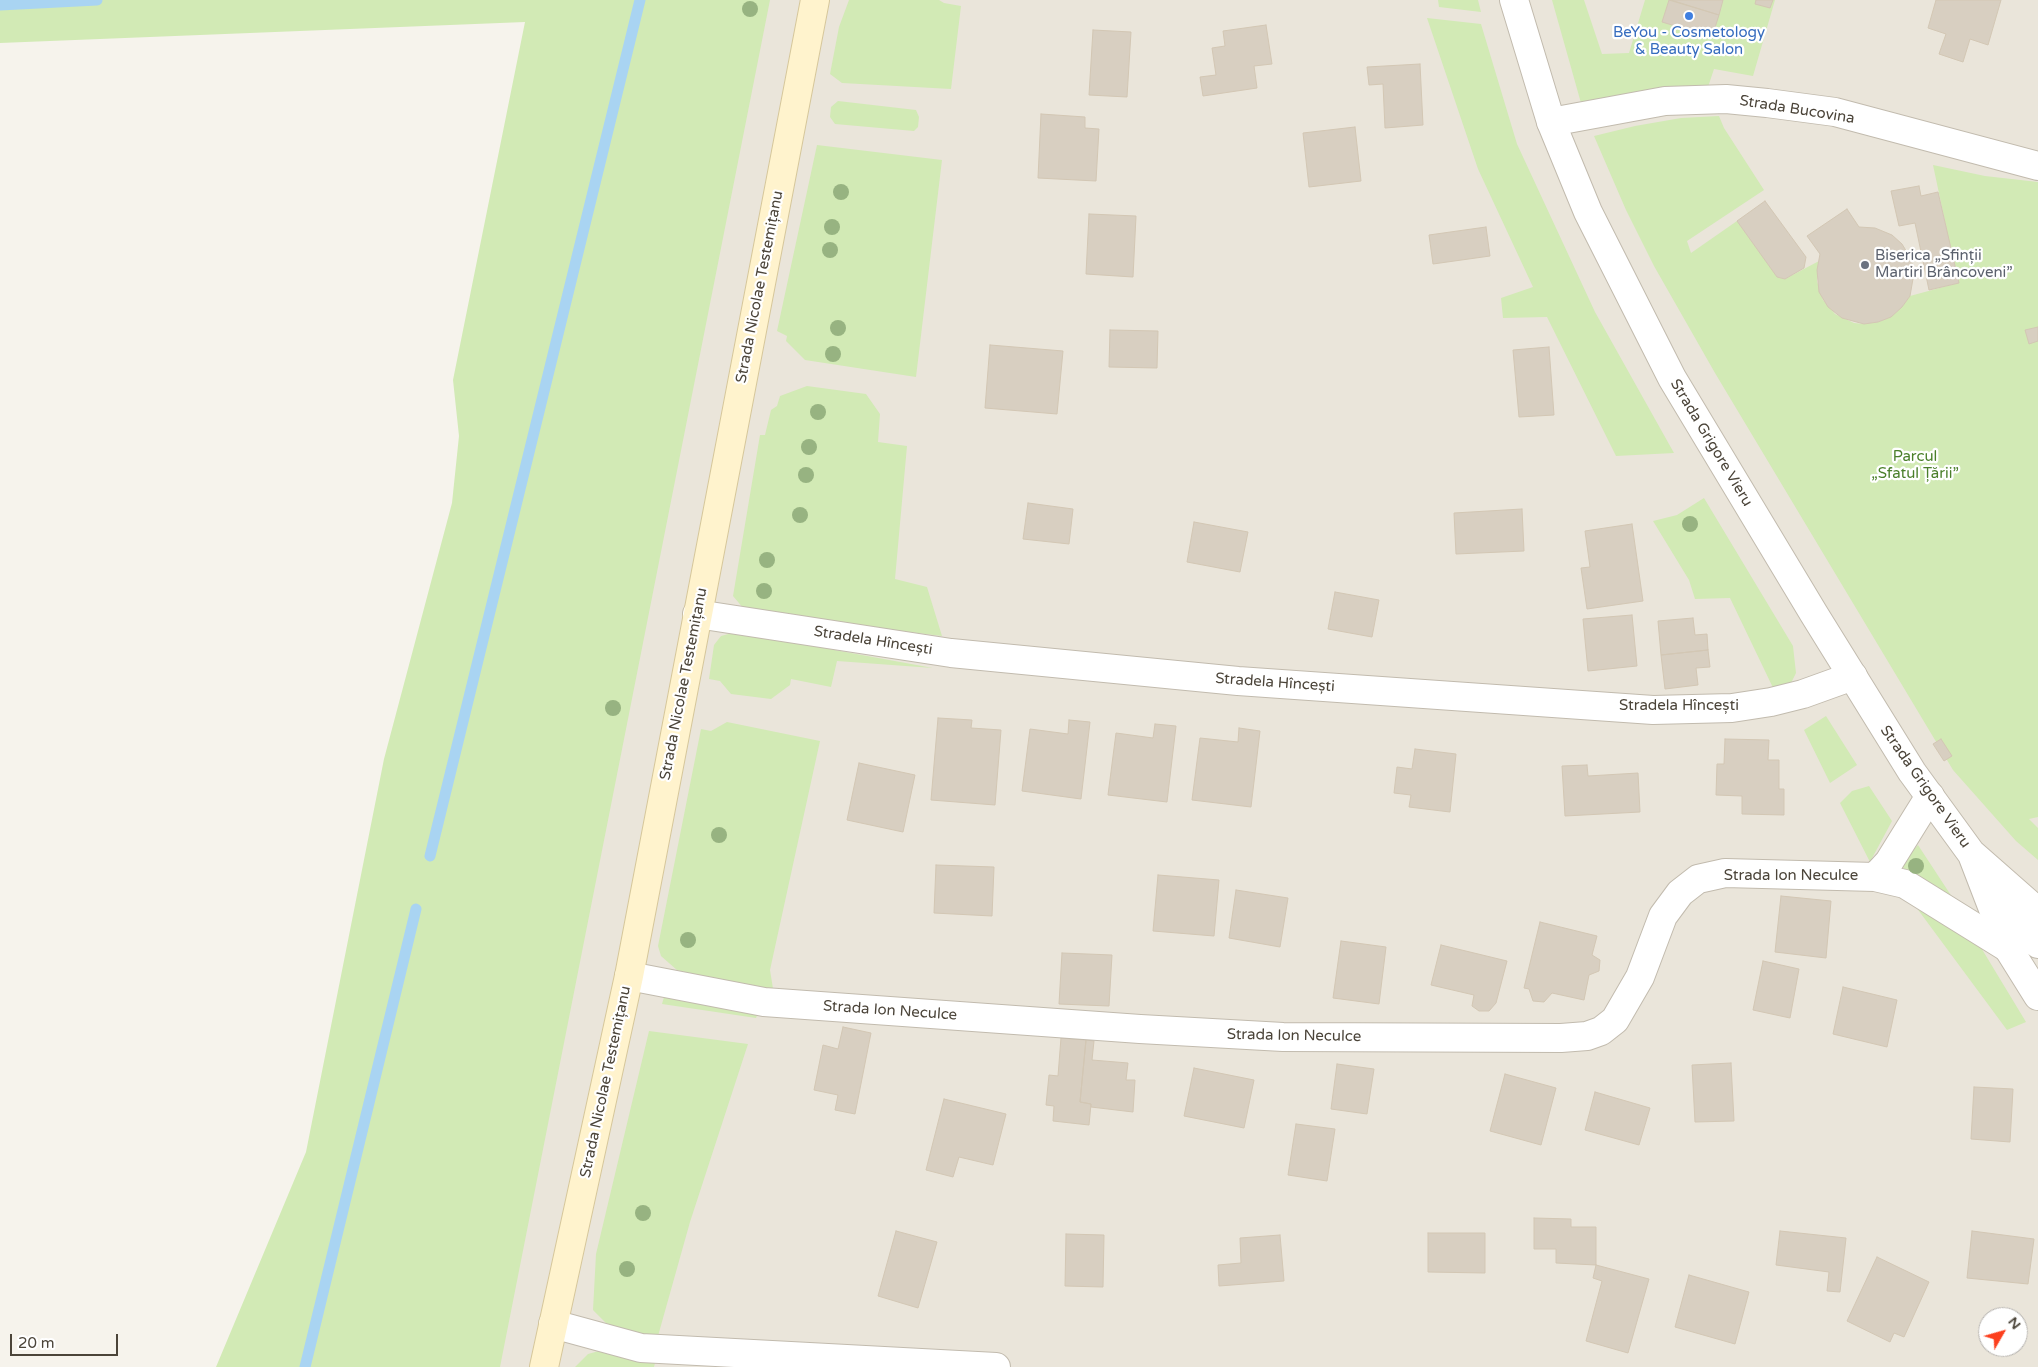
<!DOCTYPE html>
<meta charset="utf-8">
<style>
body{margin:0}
#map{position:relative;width:2038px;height:1367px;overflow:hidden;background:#f6f3ec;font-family:"Varela Round",sans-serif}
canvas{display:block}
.north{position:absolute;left:1978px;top:1307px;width:50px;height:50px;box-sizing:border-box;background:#fff;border:1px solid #b7b4b0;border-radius:50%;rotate:52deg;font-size:14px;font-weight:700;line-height:20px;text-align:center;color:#4b4439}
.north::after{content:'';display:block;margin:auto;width:18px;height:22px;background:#fc3f1d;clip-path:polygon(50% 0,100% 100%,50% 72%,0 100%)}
.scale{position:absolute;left:10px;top:1334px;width:108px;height:22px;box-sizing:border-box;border:2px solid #4b4439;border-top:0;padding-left:6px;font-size:15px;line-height:18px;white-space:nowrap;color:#4b4439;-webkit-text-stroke:4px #fff;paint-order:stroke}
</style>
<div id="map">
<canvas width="2038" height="1367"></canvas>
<div class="north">N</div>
<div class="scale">20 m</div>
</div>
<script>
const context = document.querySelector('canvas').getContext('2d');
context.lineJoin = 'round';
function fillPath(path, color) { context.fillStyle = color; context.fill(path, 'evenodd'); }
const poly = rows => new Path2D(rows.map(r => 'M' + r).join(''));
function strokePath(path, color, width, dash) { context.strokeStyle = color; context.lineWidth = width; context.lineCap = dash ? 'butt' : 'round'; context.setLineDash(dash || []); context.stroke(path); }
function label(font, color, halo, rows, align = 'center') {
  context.font = font + ' "Varela Round",sans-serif'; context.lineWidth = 4.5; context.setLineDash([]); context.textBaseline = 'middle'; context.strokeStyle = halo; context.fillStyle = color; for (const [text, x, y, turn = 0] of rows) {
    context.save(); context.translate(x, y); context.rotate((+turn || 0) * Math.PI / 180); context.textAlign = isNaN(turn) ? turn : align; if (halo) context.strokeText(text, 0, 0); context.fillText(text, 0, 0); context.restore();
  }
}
fillPath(poly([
 [725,0,2038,0,2038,1367,452,1367],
 [1988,1317,2018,1317,2018,1347,1988,1347]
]), '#eae5da');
fillPath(poly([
 [0,0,770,0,500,1367,216,1367,306,1152,384,759,452,503,459,436,453,380,525,22,0,43],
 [849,0,939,0,944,3,961,6,951,89,842,83,830,74,839,27],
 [1438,0,1478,0,1481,12,1439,7],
 [1552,0,1584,0,1602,54,1629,53,1645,0,1775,0,1753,76,1714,69,1708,87,1581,103],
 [1427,18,1481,24,1517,144,1595,312,1674,453,1616,456,1547,317,1503,318,1501,298,1533,287,1478,169],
 [838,101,916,110,919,117,918,127,914,131,835,124,830,117,831,107],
 [1719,116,1724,128,1764,190,1687,241,1691,253,1737,221,1777,277,1785,279,1819,261,1817,281,1823,300,1835,314,1854,323,1864,324,1878,322,1891,317,1902,307,1910,296,1958,283,1933,165,1985,176,2038,182,2038,817,2029,819,2038,828,2038,860,2016,841,1953,770,1715,373,1654,266,1626,210,1594,136,1635,126,1681,118],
 [817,145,942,160,916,377,805,360,786,341,787,336,777,331],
 [807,386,866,394,880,414,878,442,907,446,895,579,927,587,942,636,763,614,744,609,733,596,760,435,765,435,771,410,777,406,780,396],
 [1704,498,1793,646,1796,673,1790,685,1776,694,1730,598,1695,599,1689,580,1653,521,1677,515],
 [736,632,933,668,837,661,831,687,791,679,790,685,771,699,731,694,720,681,709,679,714,645,721,636],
 [1826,716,1857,765,1830,783,1804,730],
 [727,722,820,741,770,970,774,995,677,970,661,956,658,946,701,729,711,731],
 [1869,786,1892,821,1870,862,1840,803,1852,791],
 [1918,845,1956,903,1899,865],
 [1916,907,1980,946,2026,1022,2007,1030],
 [664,997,758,1010,758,1013,756,1018,662,1004],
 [649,1031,748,1044,690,1222,658,1336,639,1336,606,1323,593,1310,596,1254],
 [599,1351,656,1359,654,1367,575,1367,588,1354]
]), '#d2eab5');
strokePath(poly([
 [0,5,97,0],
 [430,856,640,0],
 [305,1367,416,909]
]), '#a9d4f2', 11);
const building = poly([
 [1669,0,1719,15,1712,37,1662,22,1669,0],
 [1671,0,1723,0,1719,15,1671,0],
 [1756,0,1773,0,1770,8,1755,4,1756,0],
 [1936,0,2001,0,1988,45,1970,39,1963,62,1939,54,1946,34,1928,28,1936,0],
 [1266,25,1272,64,1254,66,1257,88,1203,96,1200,77,1216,75,1212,48,1225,46,1223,31,1266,25],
 [1093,30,1131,32,1127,97,1089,95,1093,30],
 [1420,64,1423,125,1385,128,1383,84,1369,85,1367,67,1420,64],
 [1041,114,1085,117,1085,128,1099,129,1096,181,1038,178,1041,114],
 [1355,127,1361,181,1309,187,1303,133,1355,127],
 [1919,186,1921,196,1938,192,1959,283,1929,290,1915,223,1899,226,1891,191,1919,186],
 [1765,201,1806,257,1804,268,1785,279,1777,277,1737,221,1765,201],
 [1847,209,1859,227,1875,228,1892,235,1902,244,1911,259,1914,273,1910,296,1902,307,1891,317,1878,322,1864,324,1842,318,1828,307,1819,292,1817,270,1820,254,1807,236,1847,209],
 [1089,214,1136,216,1133,277,1086,274,1089,214],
 [1486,227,1490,256,1433,264,1429,235,1486,227],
 [2038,327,2038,341,2029,344,2025,330,2038,327],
 [1110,330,1158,331,1157,368,1109,367,1110,330],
 [990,345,1063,351,1057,414,985,408,990,345],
 [1549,347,1554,415,1519,417,1513,350,1549,347],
 [1028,503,1073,509,1069,544,1023,539,1028,503],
 [1522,509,1524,551,1456,554,1454,513,1522,509],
 [1194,522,1248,532,1240,572,1187,562,1194,522],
 [1632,524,1643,601,1587,609,1581,568,1590,567,1585,531,1632,524],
 [1335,592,1379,600,1372,637,1328,629,1335,592],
 [1632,615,1637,666,1588,671,1583,619,1632,615],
 [1693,618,1695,635,1707,634,1708,650,1661,655,1658,621,1693,618],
 [1708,650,1710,667,1696,668,1698,685,1665,689,1661,655,1708,650],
 [938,718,972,720,971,728,1001,730,995,805,931,800,938,718],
 [1069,720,1090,722,1081,799,1022,791,1030,729,1068,734,1069,720],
 [1155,724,1176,726,1167,802,1108,795,1116,733,1153,738,1155,724],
 [1239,728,1260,731,1251,807,1192,800,1200,738,1238,742,1239,728],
 [1725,739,1769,740,1768,760,1779,760,1779,789,1784,789,1784,815,1742,814,1742,796,1716,795,1717,764,1724,764,1725,739],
 [1941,739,1952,756,1944,761,1933,744,1941,739],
 [1415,749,1456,754,1450,812,1409,807,1411,795,1394,793,1397,767,1412,769,1415,749],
 [859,763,915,775,903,832,847,820,859,763],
 [1587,765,1588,776,1638,773,1640,812,1565,816,1562,766,1587,765],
 [936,865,994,867,992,916,934,913,936,865],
 [1158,875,1219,880,1214,936,1153,931,1158,875],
 [1236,890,1288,898,1280,947,1229,938,1236,890],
 [1781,896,1831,901,1826,958,1775,952,1781,896],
 [1540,922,1597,936,1592,955,1600,960,1599,971,1589,975,1584,1000,1552,993,1544,1002,1533,1001,1529,989,1524,988,1540,922],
 [1341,941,1386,947,1379,1004,1333,998,1341,941],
 [1441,945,1507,961,1496,1003,1489,1011,1479,1011,1472,1006,1474,995,1431,985,1441,945],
 [1062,953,1112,955,1109,1006,1059,1004,1062,953],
 [1763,961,1799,969,1790,1018,1753,1010,1763,961],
 [1843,987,1897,1000,1887,1047,1833,1034,1843,987],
 [843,1027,871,1033,855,1114,835,1110,838,1095,814,1090,823,1045,838,1049,843,1027],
 [1061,1038,1086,1040,1080,1102,1091,1104,1089,1125,1053,1121,1054,1106,1046,1105,1049,1075,1058,1076,1061,1038],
 [1086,1040,1094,1041,1092,1060,1128,1063,1126,1080,1135,1080,1133,1112,1091,1107,1091,1104,1080,1102,1086,1040],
 [1731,1063,1734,1121,1695,1122,1692,1065,1731,1063],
 [1337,1064,1374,1069,1367,1114,1331,1109,1337,1064],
 [1194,1068,1254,1080,1244,1128,1184,1116,1194,1068],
 [1505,1074,1556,1088,1541,1145,1490,1131,1505,1074],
 [1974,1087,2013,1089,2010,1142,1971,1139,1974,1087],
 [1595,1092,1650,1108,1639,1145,1585,1130,1595,1092],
 [944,1099,1006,1114,993,1165,959,1157,953,1177,926,1170,944,1099],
 [1296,1124,1335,1129,1327,1181,1288,1175,1296,1124],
 [1534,1218,1571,1219,1571,1227,1596,1227,1596,1265,1556,1263,1556,1249,1534,1249,1534,1218],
 [896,1231,937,1242,918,1308,878,1296,896,1231],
 [1780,1231,1846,1238,1840,1292,1827,1291,1829,1272,1776,1265,1780,1231],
 [1972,1231,2034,1239,2028,1284,1967,1278,1972,1231],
 [1428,1233,1485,1233,1485,1273,1428,1272,1428,1233],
 [1066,1234,1104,1235,1103,1287,1065,1286,1066,1234],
 [1280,1235,1284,1281,1219,1286,1218,1265,1241,1263,1240,1238,1280,1235],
 [1877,1257,1929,1282,1904,1337,1894,1333,1890,1342,1847,1321,1877,1257],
 [1596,1265,1649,1279,1628,1353,1586,1341,1602,1281,1593,1278,1596,1265],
 [1689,1275,1749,1292,1735,1344,1675,1327,1689,1275]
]);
fillPath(building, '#d8cfc1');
strokePath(building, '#d3c7b4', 1);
const minor = poly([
 [1551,122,1665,101,1726,99,1767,103,1835,112,2038,166],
 [697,614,951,653,1238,681,1653,710,1732,708,1771,702,1803,694,1853,676],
 [1875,877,1889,862,1930,796],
 [629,976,764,1002,1140,1029,1283,1037,1561,1038,1587,1036,1601,1031,1615,1020,1640,977,1663,916,1680,893,1698,879,1725,873,1875,877,1905,884,2008,948],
 [553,1324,641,1348,996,1367]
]);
const tertiary = poly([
 [1514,0,1551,122,1588,212,1672,378,1814,614,1912,772,1971,853,2038,912],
 [1973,857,2008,948,2038,996],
 [1994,897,2038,944]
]);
const secondary = poly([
 [544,1367,629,976,815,0]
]);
strokePath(minor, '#c2bbae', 30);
strokePath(tertiary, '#c2bbae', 30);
strokePath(secondary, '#d6c79b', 30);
strokePath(minor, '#fff', 28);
strokePath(tertiary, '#fff', 28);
strokePath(secondary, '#fff3cd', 28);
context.fillStyle = '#97b381';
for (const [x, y] of [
 [750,9],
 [841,192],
 [832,227],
 [830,250],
 [838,328],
 [833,354],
 [818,412],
 [809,447],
 [806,475],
 [800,515],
 [1690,524],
 [767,560],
 [764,591],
 [613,708],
 [719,835],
 [1916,866],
 [688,940],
 [643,1213],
 [627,1269]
]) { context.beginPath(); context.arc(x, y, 8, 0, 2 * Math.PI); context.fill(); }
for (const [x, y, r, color] of [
 [1689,16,5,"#3f7fe0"],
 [1865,265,5,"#6b7280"]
]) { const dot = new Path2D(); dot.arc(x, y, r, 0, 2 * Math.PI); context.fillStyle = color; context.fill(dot); strokePath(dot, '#fff', 2); }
label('15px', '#366cbe', '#fff', [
 ["BeYou - Cosmetology",1689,33],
 ["& Beauty Salon",1689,50]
]);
label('15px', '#4b4439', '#fff', [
 ["Strada Bucovina",1797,110,9],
 ["Strada Nicolae Testemițanu",760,287,-79],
 ["Strada Grigore Vieru",1711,443,59],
 ["Stradela Hîncești",873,641,9],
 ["Stradela Hîncești",1275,683,4],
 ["Strada Nicolae Testemițanu",684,684,-79],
 ["Stradela Hîncești",1679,706],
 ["Strada Grigore Vieru",1925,787,55],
 ["Strada Ion Neculce",1791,876],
 ["Strada Ion Neculce",890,1011,4],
 ["Strada Ion Neculce",1294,1036,1],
 ["Strada Nicolae Testemițanu",606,1082,-78]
]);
label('15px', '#5b616d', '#fff', [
 ["Biserica „Sfinții",1875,256],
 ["Martiri Brâncoveni”",1875,273]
], 'left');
label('15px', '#4a7f2a', '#fff', [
 ["Parcul",1915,457],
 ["„Sfatul Țării”",1915,474]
]);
</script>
